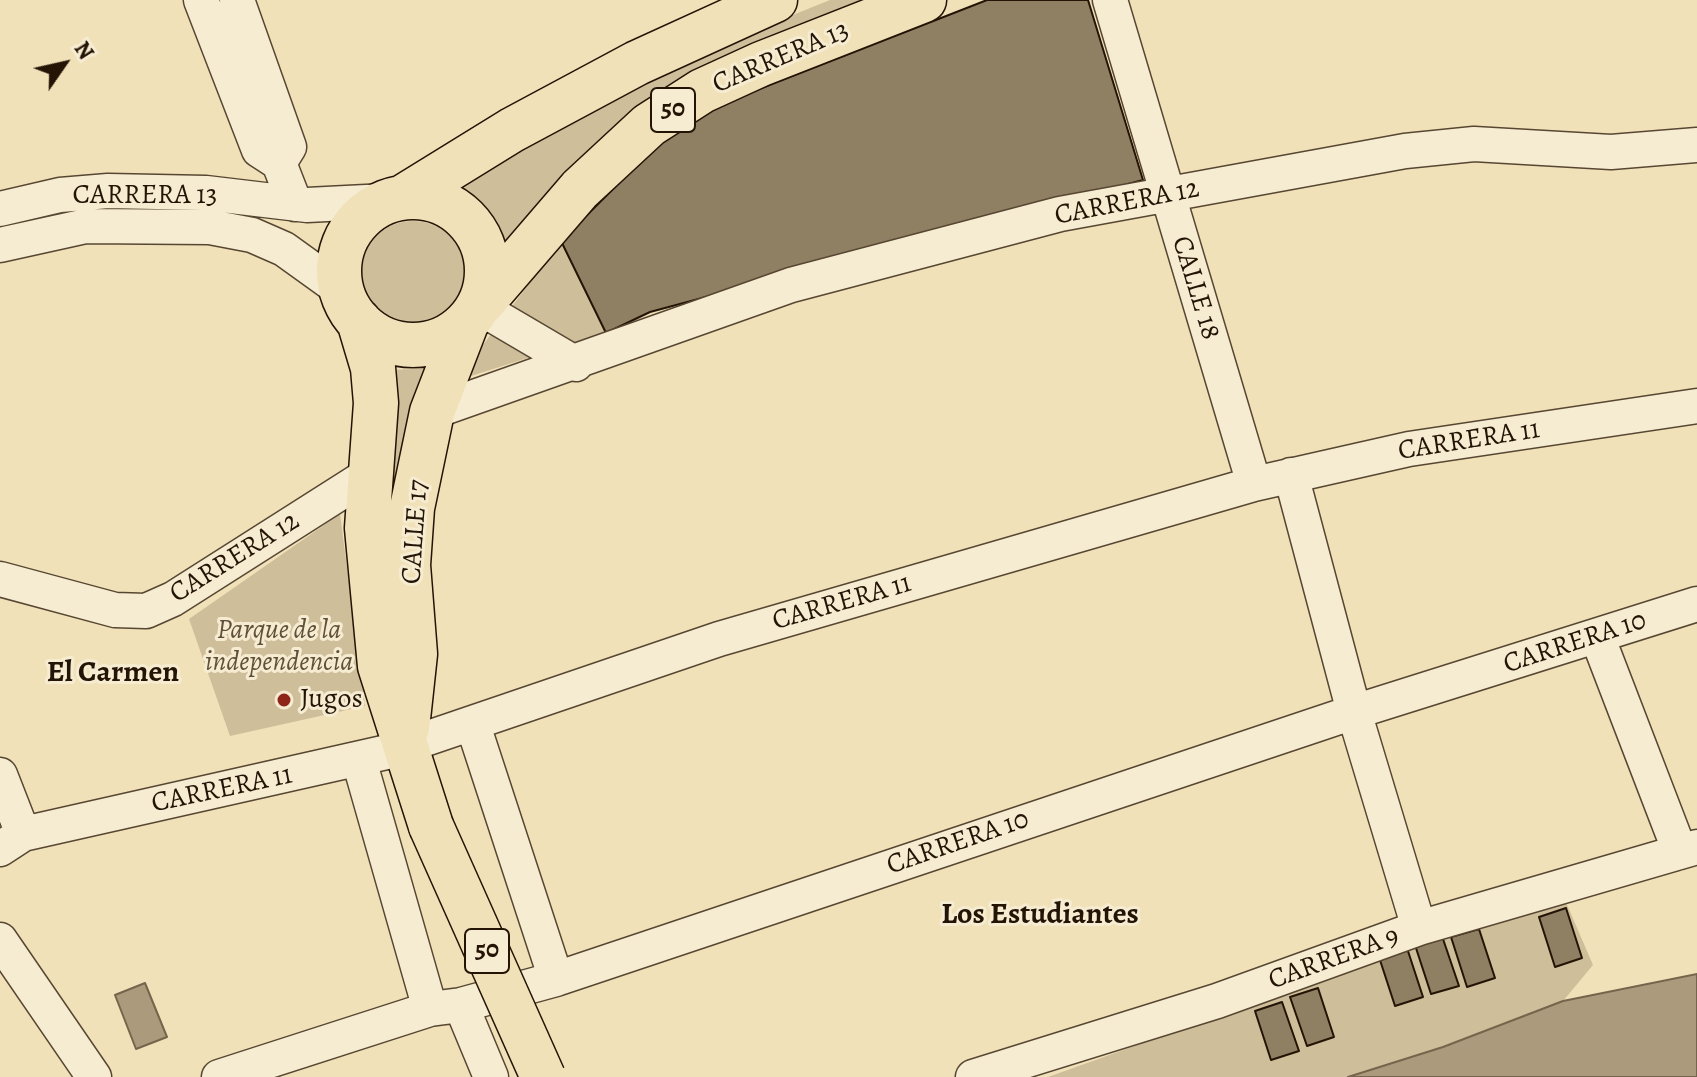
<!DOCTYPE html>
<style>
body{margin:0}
#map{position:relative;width:1697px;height:1077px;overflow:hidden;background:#f1e1b9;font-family:Alegreya,serif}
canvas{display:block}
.north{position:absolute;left:24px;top:24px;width:80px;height:80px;-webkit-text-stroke:6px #f6ecd2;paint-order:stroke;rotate:56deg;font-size:22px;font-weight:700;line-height:32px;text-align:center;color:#241405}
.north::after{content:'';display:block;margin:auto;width:28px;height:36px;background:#241405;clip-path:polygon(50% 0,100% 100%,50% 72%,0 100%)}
</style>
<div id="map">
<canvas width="1697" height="1077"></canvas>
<div class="north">N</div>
</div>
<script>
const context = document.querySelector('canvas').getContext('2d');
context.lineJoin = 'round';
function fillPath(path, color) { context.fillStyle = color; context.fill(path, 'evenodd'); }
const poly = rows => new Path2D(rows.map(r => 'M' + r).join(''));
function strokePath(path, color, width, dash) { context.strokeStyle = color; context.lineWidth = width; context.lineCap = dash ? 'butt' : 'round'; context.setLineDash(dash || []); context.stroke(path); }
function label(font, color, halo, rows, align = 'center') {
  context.font = font + ' Alegreya,serif'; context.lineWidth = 6; context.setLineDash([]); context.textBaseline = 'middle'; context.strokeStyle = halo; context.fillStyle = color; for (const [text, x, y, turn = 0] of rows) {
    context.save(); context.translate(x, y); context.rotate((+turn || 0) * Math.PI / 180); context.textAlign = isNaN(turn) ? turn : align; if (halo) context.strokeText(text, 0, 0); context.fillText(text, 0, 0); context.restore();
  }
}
fillPath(poly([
 [830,0,891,0,498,254,486,228,469,207,441,190,574,115,768,25],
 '360 274a53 53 0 1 1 106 0a53 53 0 1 1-106 0Z',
 [561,241,606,333,471,376,474,357],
 [435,368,383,593,390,370],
 [340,514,365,706,230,736,189,619],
 [1562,893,1593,965,1563,1001,1443,1047,1348,1077,1048,1077]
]), '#cebe9a');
const water = poly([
 [1697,974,1697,1077,1348,1077,1443,1047,1563,1001,1697,974],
 [145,983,167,1037,136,1049,115,995,145,983]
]);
fillPath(water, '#ab9b7c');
strokePath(water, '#75654c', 2);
const building = poly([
 [987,0,1088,0,1143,180,650,312,606,333,561,241,666,136,726,102,987,0],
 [1566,908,1582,958,1555,967,1539,917,1566,908],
 [1479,929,1495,978,1467,987,1451,937,1479,929],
 [1442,936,1459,986,1431,994,1415,945,1442,936],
 [1407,948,1423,997,1395,1006,1379,957,1407,948],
 [1318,988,1334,1037,1307,1046,1290,997,1318,988],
 [1282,1002,1299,1051,1271,1060,1255,1011,1282,1002]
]);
fillPath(building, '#8f7f63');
strokePath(building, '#241405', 2);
const minor = poly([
 [201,0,259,150,279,163,295,204],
 [237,0,289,147,279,163],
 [1110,0,1254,484],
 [0,209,60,195,108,191,206,193,307,205,386,201],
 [0,245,86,226,210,227,252,235,284,249,341,290],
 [479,307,576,364],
 [432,412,791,285,1060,214,1405,151,1474,144,1611,152,1697,145],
 [1291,475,1354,712,1419,928],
 [0,579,115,610,146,611,173,599,368,475],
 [1597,636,1680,852],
 [473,725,556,979],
 [359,760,430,1009],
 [0,775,23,834],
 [0,849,23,834,387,752,719,639,1254,484,1409,449,1697,406],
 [0,940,94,1077],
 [461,1005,491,1077],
 [219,1077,430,1009,461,1005,556,979,1354,712,1697,604],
 [973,1077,1217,1001,1419,928,1697,847]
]);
const highway = poly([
 [405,196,512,130,637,63,775,0],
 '339 271a74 74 0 1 1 148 0a74 74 0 1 1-148 0Z',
 [481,304,580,189,649,125,702,91,761,64,924,0],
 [359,321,373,368,376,403,367,528,380,666,431,826],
 [407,728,415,654,408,565,412,508,432,412,466,324]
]);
strokePath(minor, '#574732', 37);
strokePath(highway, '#241405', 47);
strokePath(minor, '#f6ecd2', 34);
strokePath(highway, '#f1e1b9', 44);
const highwayBridge = poly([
 [431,826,543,1077]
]);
strokePath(highwayBridge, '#241405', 47, []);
strokePath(highwayBridge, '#f1e1b9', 44);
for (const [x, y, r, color] of [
 [284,700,8,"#8f2418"]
]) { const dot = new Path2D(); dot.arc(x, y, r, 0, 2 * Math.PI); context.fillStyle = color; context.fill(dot); strokePath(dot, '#f6ecd2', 3); }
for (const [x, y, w] of [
 [673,110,44],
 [487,951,44]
]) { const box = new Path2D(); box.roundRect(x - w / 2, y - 22, w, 44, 6); context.fillStyle = '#f6ecd2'; context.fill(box); strokePath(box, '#241405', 2); }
label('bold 26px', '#241405', null, [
 ["50",673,110],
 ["50",487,951]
]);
label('28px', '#241405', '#f6ecd2', [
 ["CARRERA 13",781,58,-23],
 ["CARRERA 13",145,196],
 ["CARRERA 12",1127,203,-11],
 ["CALLE 18",1195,288,73],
 ["CARRERA 11",1469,441,-9],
 ["CALLE 17",416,532,-86],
 ["CARRERA 12",235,558,-32],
 ["CARRERA 11",842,603,-16],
 ["CARRERA 10",1575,643,-18],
 ["CARRERA 11",222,790,-12],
 ["CARRERA 10",958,843,-19],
 ["CARRERA 9",1334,959,-20]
]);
label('italic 28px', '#605039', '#f6ecd2', [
 ["Parque de la",279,631],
 ["independencia",279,663]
]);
label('28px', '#241405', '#f6ecd2', [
 ["Jugos",300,700]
], 'left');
label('bold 30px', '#241405', '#f6ecd2', [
 ["El Carmen",113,674],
 ["Los Estudiantes",1040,916]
]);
</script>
